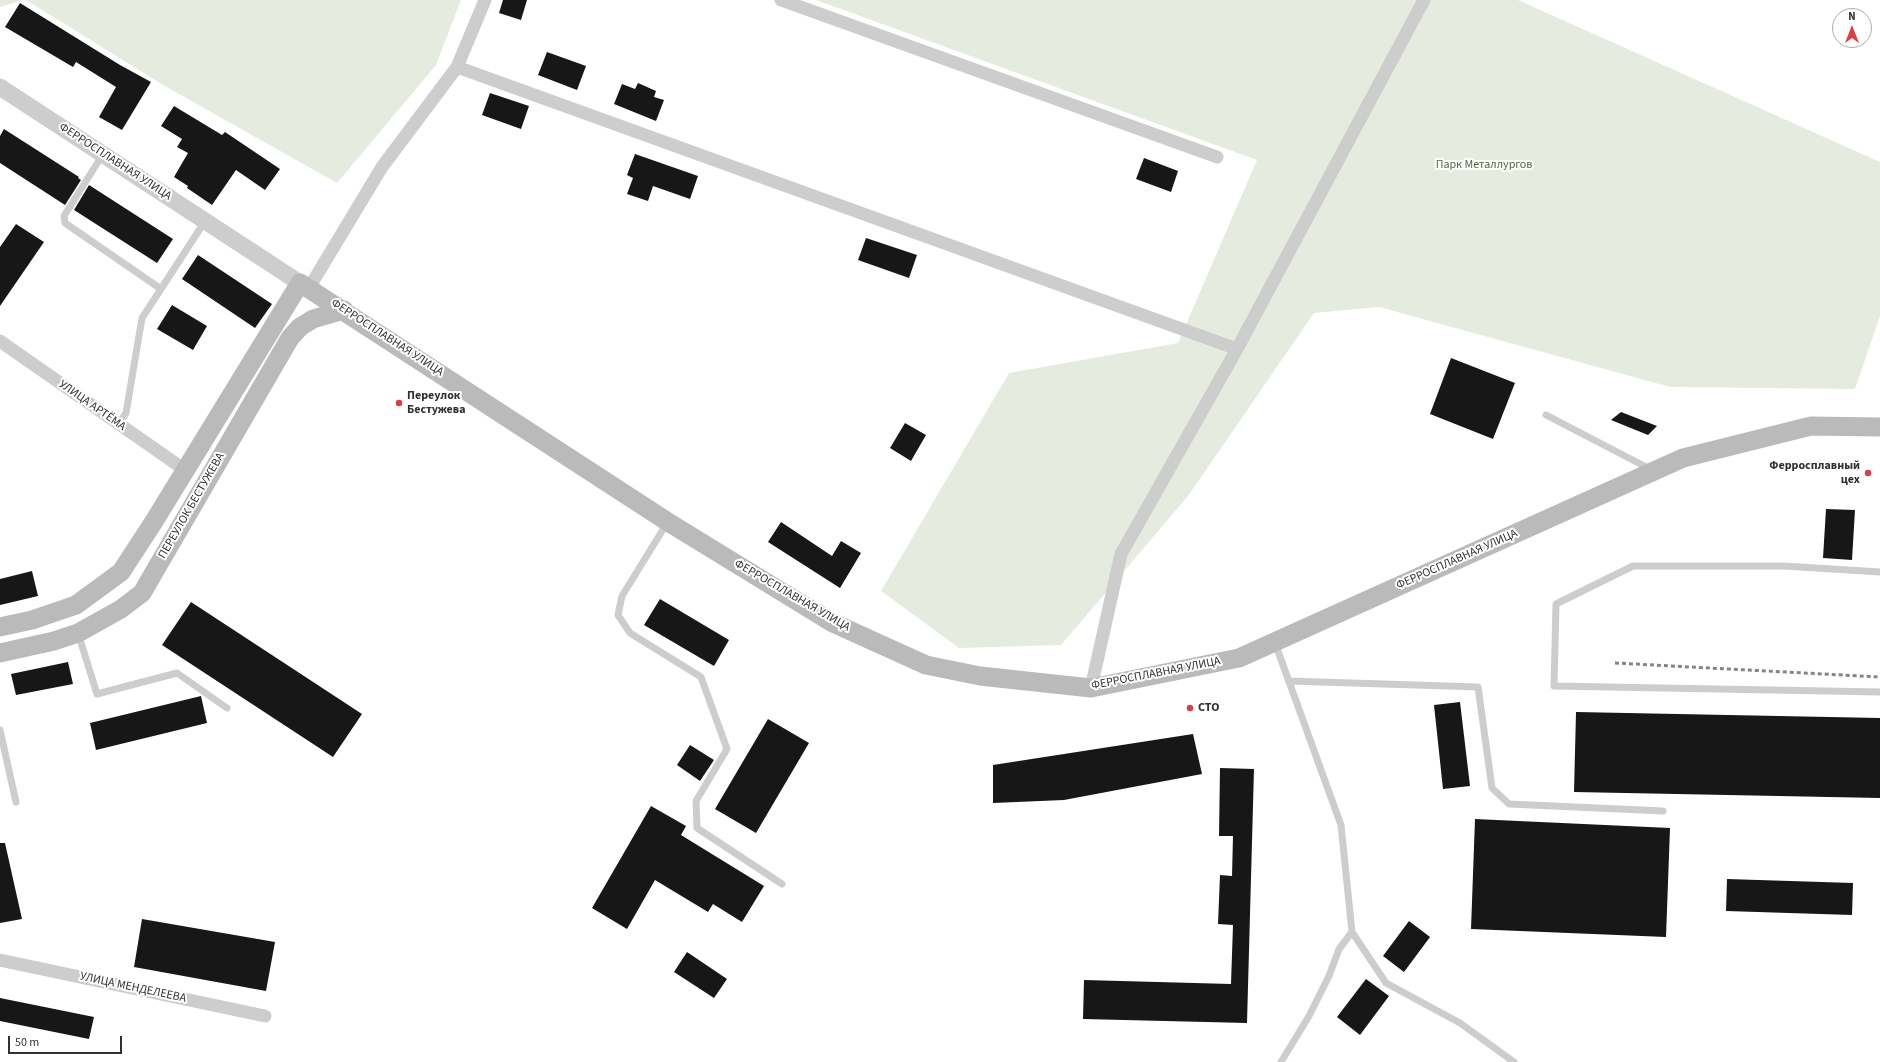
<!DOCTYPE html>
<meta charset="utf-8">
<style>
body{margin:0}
#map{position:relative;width:1880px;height:1062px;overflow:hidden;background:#fff;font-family:"Source Sans 3",sans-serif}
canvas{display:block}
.north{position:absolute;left:1832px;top:8px;width:40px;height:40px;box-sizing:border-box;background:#fff;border:1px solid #acacac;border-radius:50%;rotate:0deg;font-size:11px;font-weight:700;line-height:16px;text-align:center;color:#303030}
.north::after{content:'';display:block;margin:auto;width:14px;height:18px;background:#da3f44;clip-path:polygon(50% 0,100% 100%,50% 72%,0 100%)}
.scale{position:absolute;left:8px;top:1036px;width:114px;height:18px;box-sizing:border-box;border:2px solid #303030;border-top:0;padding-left:5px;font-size:12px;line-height:14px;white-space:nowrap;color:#303030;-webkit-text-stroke:3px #fff;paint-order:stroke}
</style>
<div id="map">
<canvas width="1880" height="1062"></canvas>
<div class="north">N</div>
<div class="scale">50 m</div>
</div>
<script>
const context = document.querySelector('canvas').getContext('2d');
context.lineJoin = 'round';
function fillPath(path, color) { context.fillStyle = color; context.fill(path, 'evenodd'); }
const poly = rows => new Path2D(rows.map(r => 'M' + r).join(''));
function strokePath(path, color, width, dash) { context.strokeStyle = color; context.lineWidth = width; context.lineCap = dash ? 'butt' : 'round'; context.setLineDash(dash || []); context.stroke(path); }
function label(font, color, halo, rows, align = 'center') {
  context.font = font + ' "Source Sans 3",sans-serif'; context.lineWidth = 4; context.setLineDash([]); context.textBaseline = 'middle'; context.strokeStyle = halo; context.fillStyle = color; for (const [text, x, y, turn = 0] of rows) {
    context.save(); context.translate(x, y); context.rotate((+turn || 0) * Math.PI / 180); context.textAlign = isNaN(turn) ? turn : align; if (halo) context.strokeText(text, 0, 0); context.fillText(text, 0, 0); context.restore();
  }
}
fillPath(poly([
 [0,0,23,0,0,7],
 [26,0,461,0,436,65,337,183,163,85],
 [816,0,1518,0,1880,162,1880,316,1855,389,1670,387,1379,307,1314,313,1188,496,1061,645,959,648,881,591,1009,373,1178,343,1257,160]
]), '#e5ecdf');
fillPath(poly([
 [503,0,527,0,521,20,499,13],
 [20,3,120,65,151,82,122,130,99,117,116,87,76,62,73,67,5,27],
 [547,52,586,66,577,90,538,75],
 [638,83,656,91,654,97,664,100,656,121,614,104,622,84,635,89],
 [490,93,529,106,521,129,482,115],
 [174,106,222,135,225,132,280,169,265,190,236,170,212,205,187,188,188,186,174,177,188,153,177,147,182,139,161,126],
 [4,129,79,177,78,178,81,180,65,205,0,163,0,136],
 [635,154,698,176,690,199,653,186,648,201,627,194,633,178,627,175],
 [1144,158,1178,171,1171,192,1136,179],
 [89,185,173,239,157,263,74,210],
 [16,224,44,242,0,306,0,247],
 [866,238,917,255,909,278,858,260],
 [198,255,272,304,255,328,182,279],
 [172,305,207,326,193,350,157,329],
 [1451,358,1515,383,1493,439,1430,414],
 [1621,412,1657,426,1648,435,1611,420],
 [905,423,926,435,911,461,890,448],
 [1826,509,1855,510,1852,560,1823,558],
 [781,522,832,556,841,541,861,553,840,588,768,542],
 [32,571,38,596,0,605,0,579],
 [660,599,729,640,714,666,644,625],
 [191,602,362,714,333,757,162,645],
 [68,662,73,684,16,695,11,674],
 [201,696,207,723,96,750,90,723],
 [1460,702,1470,786,1443,789,1434,705],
 [1576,712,1880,718,1880,798,1574,792],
 [768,719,809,743,756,833,715,809],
 [1193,734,1202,774,1064,800,993,803,993,765],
 [690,745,714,760,700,781,677,765],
 [1220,768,1254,769,1247,1023,1083,1019,1084,980,1231,984,1233,925,1218,924,1220,875,1232,876,1233,836,1219,836],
 [651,806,686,826,681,835,764,886,742,922,713,904,708,912,655,880,627,929,592,908],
 [1475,819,1670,828,1666,937,1471,929],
 [0,843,5,843,22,919,0,923],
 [1727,879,1853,883,1852,915,1726,911],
 [142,919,275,942,266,991,134,967],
 [1409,921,1430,937,1404,972,1383,956],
 [687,952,727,979,714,998,674,972],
 [1366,979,1389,996,1360,1035,1337,1017],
 [0,998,94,1017,89,1039,0,1021]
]), '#171717');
strokePath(poly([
 [103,154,64,216,65,223,161,289,205,221],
 [1546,415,1650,469],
 [119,424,126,413,142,318,161,289],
 [667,523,622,596,618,615,630,633,701,677,727,749,696,801,697,828,782,884],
 [1880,572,1784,566,1633,566,1556,604,1554,686,1880,692],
 [78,633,97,694,177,673,227,708],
 [1275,643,1341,825,1352,932,1386,983,1460,1023,1514,1062],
 [1289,681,1478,687,1492,788,1509,804,1663,811],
 [0,730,16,802],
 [1281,1062,1309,1016,1329,976,1339,949,1352,932]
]), '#cdcdcd', 7);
strokePath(poly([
 [781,0,1217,157],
 [457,67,1237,349],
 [309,288,382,167,457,67,485,0],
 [0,341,185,470],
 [1091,688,1121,554,1237,349,1424,0],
 [0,960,265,1016]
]), '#cdcdcd', 13);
strokePath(poly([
 [0,87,300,283]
]), '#cdcdcd', 17);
strokePath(poly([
 [0,627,32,620,76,605,121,572,153,523,300,283,668,522,831,622,926,665,980,676,1091,688,1239,658,1683,458,1811,426,1880,427],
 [0,653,54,641,78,633,121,609,142,593,290,338,300,327,313,319,344,310]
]), '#bababa', 19);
strokePath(poly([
 [1615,663,1880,677]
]), '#858585', 3, [4, 3]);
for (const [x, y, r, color] of [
 [399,403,4,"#da3f44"],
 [1868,473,4,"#da3f44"],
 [1190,708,4,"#da3f44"]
]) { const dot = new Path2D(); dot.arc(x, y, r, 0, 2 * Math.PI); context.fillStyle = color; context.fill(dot); strokePath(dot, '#fff', 1.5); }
label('12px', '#303030', '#fff', [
 ["ФЕРРОСПЛАВНАЯ УЛИЦА",115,162,33],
 ["ФЕРРОСПЛАВНАЯ УЛИЦА",387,338,33],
 ["УЛИЦА АРТЁМА",92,406,35],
 ["ПЕРЕУЛОК БЕСТУЖЕВА",192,506,-60],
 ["ФЕРРОСПЛАВНАЯ УЛИЦА",1457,560,-24],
 ["ФЕРРОСПЛАВНАЯ УЛИЦА",792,596,30],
 ["ФЕРРОСПЛАВНАЯ УЛИЦА",1156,674,-11],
 ["УЛИЦА МЕНДЕЛЕЕВА",133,988,12]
]);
label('12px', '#516940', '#fff', [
 ["Парк Металлургов",1484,165]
]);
label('bold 12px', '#303030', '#fff', [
 ["Переулок",407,396],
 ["Бестужева",407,410],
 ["Ферросплавный",1860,466,"right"],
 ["цех",1860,480,"right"],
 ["СТО",1198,708]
], 'left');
</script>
